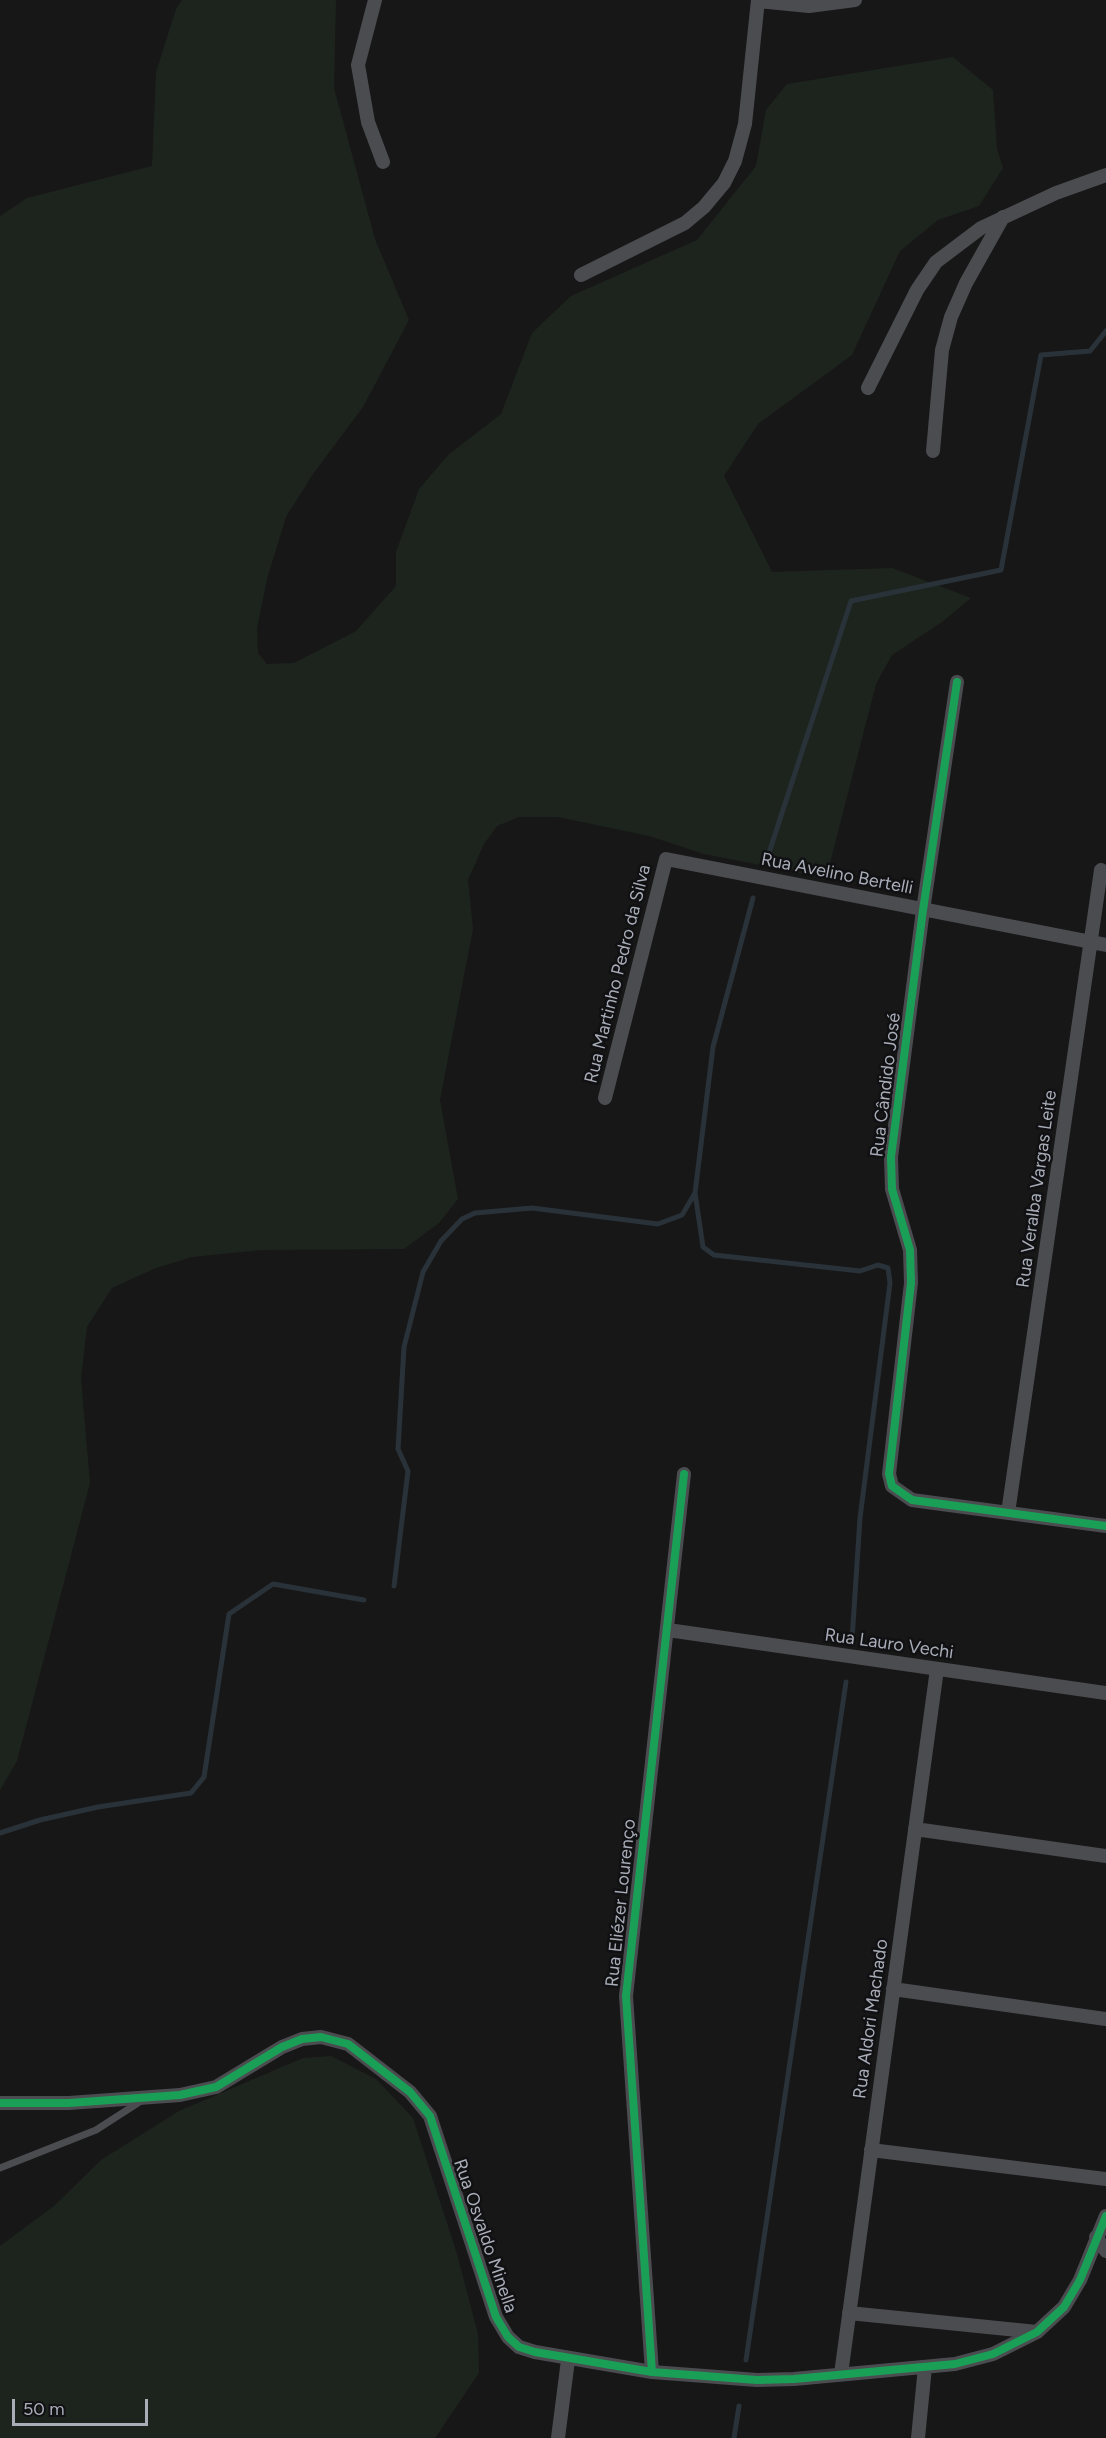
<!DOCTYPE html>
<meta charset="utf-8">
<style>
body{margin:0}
#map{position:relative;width:1106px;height:2438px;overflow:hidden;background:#171717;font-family:Figtree,sans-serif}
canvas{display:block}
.scale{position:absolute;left:12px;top:2399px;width:136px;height:27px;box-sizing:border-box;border:3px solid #a8adb8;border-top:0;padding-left:8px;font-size:18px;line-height:21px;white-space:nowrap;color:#a8adb8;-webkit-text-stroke:4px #111113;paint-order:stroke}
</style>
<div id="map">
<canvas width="1106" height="2438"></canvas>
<div class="scale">50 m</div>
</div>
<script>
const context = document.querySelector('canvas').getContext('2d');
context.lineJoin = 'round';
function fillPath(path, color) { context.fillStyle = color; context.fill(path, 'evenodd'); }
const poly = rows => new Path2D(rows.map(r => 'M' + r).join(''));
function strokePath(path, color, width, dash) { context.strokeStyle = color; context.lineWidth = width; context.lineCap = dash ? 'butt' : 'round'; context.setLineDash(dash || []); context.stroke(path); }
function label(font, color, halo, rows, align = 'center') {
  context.font = font + ' Figtree,sans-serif'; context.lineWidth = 5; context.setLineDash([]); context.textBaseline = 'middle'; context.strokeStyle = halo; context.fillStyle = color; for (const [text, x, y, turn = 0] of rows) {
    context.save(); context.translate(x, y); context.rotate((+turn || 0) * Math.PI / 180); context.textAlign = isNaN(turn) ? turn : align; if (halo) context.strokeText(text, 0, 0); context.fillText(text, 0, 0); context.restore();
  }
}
fillPath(poly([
 [182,0,336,0,334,88,375,239,409,320,363,407,313,474,286,517,267,579,257,628,258,653,267,664,294,663,356,631,396,586,396,552,419,489,448,455,501,414,532,333,571,296,697,240,756,166,766,110,787,84,953,57,993,90,997,149,1003,168,979,206,938,220,900,251,852,355,758,424,724,476,772,572,892,568,971,598,942,622,892,655,876,684,829,867,806,874,704,854,649,836,558,817,519,817,497,826,484,844,468,880,473,929,440,1100,458,1199,439,1223,404,1249,261,1250,192,1257,156,1268,112,1288,87,1327,81,1378,90,1483,17,1761,0,1790,0,216,27,198,152,166,156,72,176,9],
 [331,2056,376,2079,413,2118,457,2254,478,2334,479,2373,435,2438,0,2438,0,2246,54,2206,101,2160,179,2111,303,2058]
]), '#1d241e');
strokePath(poly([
 [767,859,851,601,1001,570,1041,355,1090,351,1106,331],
 [753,898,713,1047,695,1193,703,1247,714,1255,860,1271,878,1265,888,1268,890,1283,860,1518,852,1640],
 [394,1586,408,1471,398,1449,404,1347,423,1272,441,1241,462,1219,475,1213,532,1208,658,1224,682,1215,695,1193],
 [0,1833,40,1820,98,1807,191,1793,204,1777,229,1614,273,1584,364,1600],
 [746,2360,846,1682],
 [734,2438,739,2406]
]), '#2a3239', 5);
strokePath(poly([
 [0,2168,96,2130,141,2101]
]), '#4b4c50', 7);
strokePath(poly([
 [375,0,358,65,368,122,383,162],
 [758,1,809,6,855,0],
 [581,275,685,223,704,207,724,183,735,161,745,124,758,0],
 [868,388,917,290,936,262,981,228,1056,193,1106,175],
 [933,451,942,350,951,317,966,283,1003,217],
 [957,682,923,910,891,1157,892,1189,910,1250,911,1283,889,1474,892,1486,912,1500,1106,1526],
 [605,1098,666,859,1106,945],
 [1008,1513,1101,870],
 [668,1630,1106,1693],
 [915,1829,1106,1856],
 [893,1989,1106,2019],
 [0,2103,69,2103,180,2095,216,2087,282,2047,302,2039,321,2037,348,2044,410,2092,430,2116,496,2317,508,2337,519,2347,535,2352,652,2372,757,2380,794,2379,955,2364,993,2354,1037,2332,1064,2307,1080,2280,1106,2216],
 [871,2150,1106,2179],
 [1096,2237,1106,2251],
 [849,2313,1037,2332],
 [652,2372,626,1996,684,1474],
 [841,2374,937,1669],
 [558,2438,568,2360],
 [918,2438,925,2367]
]), '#4b4c50', 14);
strokePath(poly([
 [957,682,923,910,891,1157,892,1189,910,1250,911,1283,889,1474,892,1486,912,1500,1106,1526],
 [0,2103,69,2103,180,2095,216,2087,282,2047,302,2039,321,2037,348,2044,410,2092,430,2116,496,2317,508,2337,519,2347,535,2352,652,2372,757,2380,794,2379,955,2364,993,2354,1037,2332,1064,2307,1080,2280,1106,2216],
 [652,2372,626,1996,684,1474]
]), '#1a9f57', 8);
label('18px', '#a8adb8', '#111113', [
 ["Rua Avelino Bertelli",837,874,11],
 ["Rua Martinho Pedro da Silva",618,974,-76],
 ["Rua Cândido José",886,1085,-83],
 ["Rua Veralba Vargas Leite",1037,1189,-82],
 ["Rua Lauro Vechi",889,1644,8],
 ["Rua Eliézer Lourenço",621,1903,-84],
 ["Rua Aldori Machado",871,2019,-82],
 ["Rua Osvaldo Minella",485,2236,71]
]);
</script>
